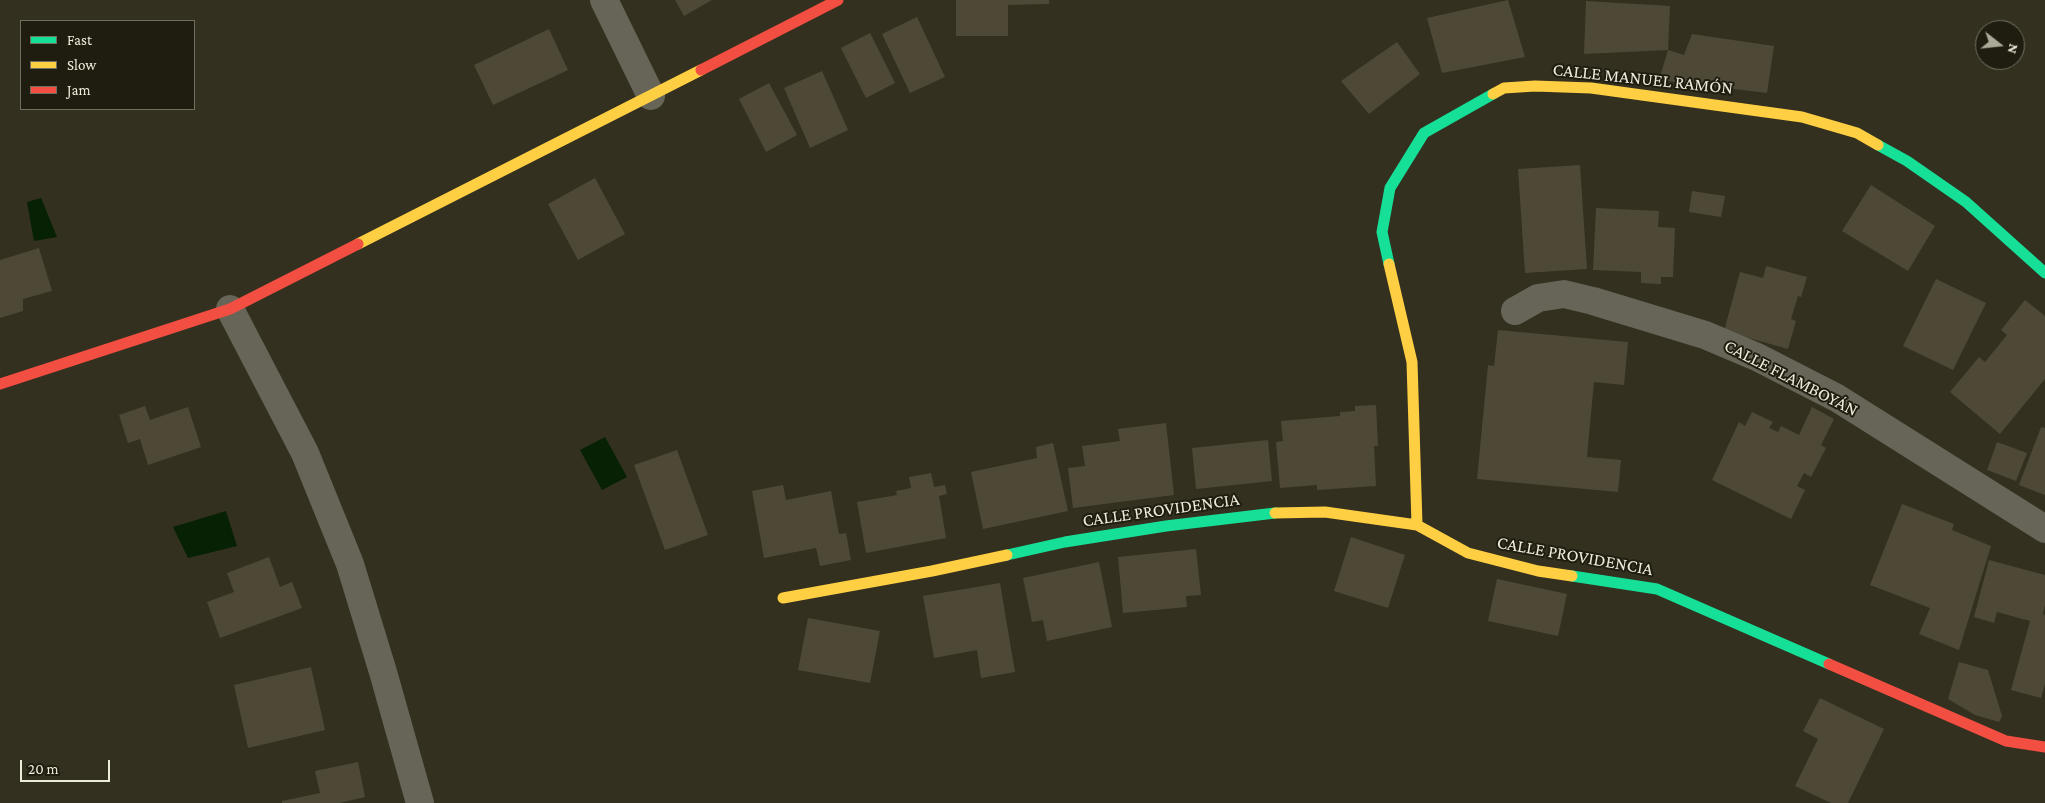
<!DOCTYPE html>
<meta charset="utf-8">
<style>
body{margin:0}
#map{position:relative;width:2045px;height:803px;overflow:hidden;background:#33301f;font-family:"Crimson Pro",serif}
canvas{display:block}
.legend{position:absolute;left:20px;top:20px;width:175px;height:90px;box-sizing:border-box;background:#1f1d10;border:1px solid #716f60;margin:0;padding:6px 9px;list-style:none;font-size:15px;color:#ecead8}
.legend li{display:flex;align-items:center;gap:10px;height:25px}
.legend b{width:25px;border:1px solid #716f60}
.north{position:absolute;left:1975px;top:20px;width:50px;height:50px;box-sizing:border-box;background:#1f1d10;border:1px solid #716f60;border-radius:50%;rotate:106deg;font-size:14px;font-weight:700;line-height:20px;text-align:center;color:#ecead8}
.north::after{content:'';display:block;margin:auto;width:18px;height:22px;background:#aba997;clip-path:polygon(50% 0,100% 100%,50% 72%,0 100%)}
.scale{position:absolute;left:20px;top:760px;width:90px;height:22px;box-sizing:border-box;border:2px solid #ecead8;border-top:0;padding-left:6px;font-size:15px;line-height:18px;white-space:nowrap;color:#ecead8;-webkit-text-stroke:4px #1f1d10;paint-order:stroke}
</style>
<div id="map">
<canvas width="2045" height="803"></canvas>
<ul class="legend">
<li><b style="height:6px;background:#16e098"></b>Fast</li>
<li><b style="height:6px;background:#ffcf43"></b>Slow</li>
<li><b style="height:6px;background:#f24e42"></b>Jam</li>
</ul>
<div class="north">N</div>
<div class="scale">20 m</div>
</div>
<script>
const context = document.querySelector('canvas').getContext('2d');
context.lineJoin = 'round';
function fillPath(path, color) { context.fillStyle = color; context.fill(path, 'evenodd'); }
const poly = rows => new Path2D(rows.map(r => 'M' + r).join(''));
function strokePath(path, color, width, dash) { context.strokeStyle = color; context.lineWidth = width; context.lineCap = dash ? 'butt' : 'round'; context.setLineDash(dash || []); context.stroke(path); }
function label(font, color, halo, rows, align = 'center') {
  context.font = font + ' "Crimson Pro",serif'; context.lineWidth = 4; context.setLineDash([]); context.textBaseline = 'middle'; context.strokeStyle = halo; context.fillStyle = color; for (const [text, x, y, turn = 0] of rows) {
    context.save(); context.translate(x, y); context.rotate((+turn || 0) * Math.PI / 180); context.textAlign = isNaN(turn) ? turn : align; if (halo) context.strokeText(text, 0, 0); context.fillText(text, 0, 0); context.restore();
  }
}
fillPath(poly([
 [41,198,57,237,34,241,27,202],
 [605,437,627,477,602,490,580,450],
 [226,511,237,546,188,558,173,527]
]), '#062103');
fillPath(poly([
 [675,0,712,0,684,16],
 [956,0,1049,0,1049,4,1008,5,1008,36,956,36],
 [1508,0,1525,57,1442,73,1427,18],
 [1586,1,1670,6,1668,50,1684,55,1692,34,1774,46,1767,93,1659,80,1668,50,1584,54],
 [917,17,945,77,910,93,882,34],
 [549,29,568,70,493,105,474,65],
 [870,33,895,83,866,98,841,48],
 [1397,42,1420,74,1369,114,1341,81],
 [822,71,848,130,810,148,784,88],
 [769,83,797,135,766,152,739,99],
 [1580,165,1587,269,1525,273,1518,169],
 [595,178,625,234,578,260,548,204],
 [1871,185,1935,226,1908,271,1842,231],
 [1692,191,1725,196,1721,217,1689,212],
 [1596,208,1659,211,1658,227,1675,228,1673,277,1661,277,1661,284,1641,283,1641,272,1593,270],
 [39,248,52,291,23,299,23,311,0,318,0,260],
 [1766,266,1807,277,1801,297,1798,296,1791,319,1796,321,1788,349,1724,331,1740,272,1763,278],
 [1936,279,1986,303,1953,370,1903,346],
 [2025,300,2045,316,2045,379,2000,434,1950,392,1979,357,1985,362,2007,335,2001,330],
 [1498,330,1628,342,1624,385,1594,382,1587,457,1621,460,1618,492,1477,479,1488,365,1494,366],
 [1376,405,1378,446,1374,446,1376,486,1317,490,1317,485,1280,488,1276,442,1283,441,1281,421,1340,416,1340,412,1355,411,1355,406],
 [145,406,150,420,188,407,201,447,148,465,140,439,128,443,119,415],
 [1812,407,1834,419,1821,445,1826,448,1811,477,1804,473,1797,486,1805,490,1791,519,1712,480,1739,422,1745,426,1752,412,1773,422,1769,428,1778,432,1781,426,1799,435],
 [1166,423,1174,495,1073,508,1068,468,1085,466,1082,446,1120,441,1118,429],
 [2041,427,2045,428,2045,495,2019,485],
 [1268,440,1272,481,1196,489,1192,448],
 [1997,442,2027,453,2016,481,1987,470],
 [1053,443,1068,511,983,529,971,472,1037,458,1036,447],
 [677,450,708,535,665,550,634,465],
 [931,473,934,487,945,485,947,494,939,496,946,538,866,553,857,502,897,495,896,491,911,488,909,477],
 [783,485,786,500,831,491,839,534,846,533,851,560,820,566,816,548,764,558,752,491],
 [1902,504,1954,524,1952,530,1991,546,1959,650,1919,634,1930,608,1870,585],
 [1351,537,1405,555,1388,608,1334,591],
 [1196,549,1201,595,1186,596,1187,607,1123,613,1118,557],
 [269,557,280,587,292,582,302,608,220,638,207,602,234,592,227,573],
 [1989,560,2045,575,2045,605,2043,614,2045,615,2045,684,2041,698,2011,690,2030,621,1997,612,1994,623,1974,617],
 [1099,562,1112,627,1047,641,1043,620,1032,622,1023,578],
 [1497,579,1567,594,1558,636,1488,621],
 [1000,583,1015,672,981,678,977,650,934,658,923,596],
 [808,618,880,631,870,683,798,670],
 [1959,662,1988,670,2002,716,1999,722,1975,715,1948,699],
 [311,667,325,730,248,748,234,685],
 [1820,698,1884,729,1848,803,1831,803,1795,786,1818,739,1803,731],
 [358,762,365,797,340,803,282,803,282,801,320,793,315,771]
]), '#4e4937');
strokePath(poly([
 [604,0,651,96],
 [230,309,305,453,350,564,383,672,420,803],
 [1515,311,1538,298,1564,294,1593,301,1705,335,1757,357,1837,398,2045,529]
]), '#676458', 28);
strokePath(poly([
 [1878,145,1907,161,1966,202,2045,273],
 [1389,264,1382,232,1390,188,1424,133,1493,94],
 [1007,555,1065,542,1166,526,1275,513],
 [1572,576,1657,589,1829,664]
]), '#16e098', 11);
strokePath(poly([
 [1493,94,1504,88,1535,86,1591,88,1802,117,1857,133,1878,145],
 [358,244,701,70],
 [1389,264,1412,362,1417,525],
 [1275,513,1325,512,1417,525,1468,553,1538,571,1572,576],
 [783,598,932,571,1007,555]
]), '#ffcf43', 11);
strokePath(poly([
 [701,70,838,0],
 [0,384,230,309,358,244],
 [1829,664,2006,741,2045,747]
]), '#f24e42', 11);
label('18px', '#ecead8', '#1f1d10', [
 ["CALLE MANUEL RAMÓN",1643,79,6],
 ["CALLE FLAMBOYÁN",1791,378,27],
 ["CALLE PROVIDENCIA",1161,510,-8],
 ["CALLE PROVIDENCIA",1575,556,10]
]);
</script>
